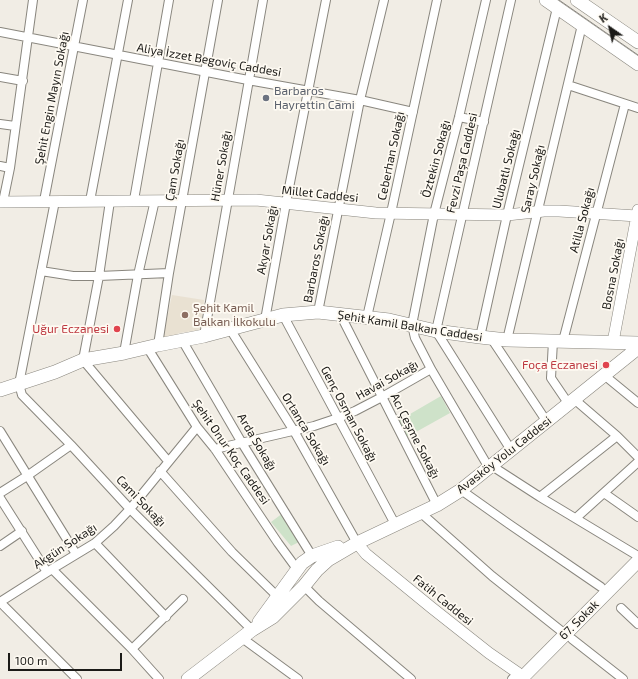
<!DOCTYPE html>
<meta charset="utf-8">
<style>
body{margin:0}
#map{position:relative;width:638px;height:679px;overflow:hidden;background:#f1ede5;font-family:"Exo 2",sans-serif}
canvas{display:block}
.north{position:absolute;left:590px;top:8px;width:40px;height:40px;-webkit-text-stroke:3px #fefaf2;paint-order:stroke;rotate:326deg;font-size:11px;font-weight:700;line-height:16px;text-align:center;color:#1b1a17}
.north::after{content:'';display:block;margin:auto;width:14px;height:18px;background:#1b1a17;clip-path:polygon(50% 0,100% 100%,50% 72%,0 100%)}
.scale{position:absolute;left:8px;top:653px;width:114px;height:18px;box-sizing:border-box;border:2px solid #1b1a17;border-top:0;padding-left:5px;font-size:12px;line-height:14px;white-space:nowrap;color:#1b1a17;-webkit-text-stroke:3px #fefaf2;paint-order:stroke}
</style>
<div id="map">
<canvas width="638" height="679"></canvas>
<div class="north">K</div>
<div class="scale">100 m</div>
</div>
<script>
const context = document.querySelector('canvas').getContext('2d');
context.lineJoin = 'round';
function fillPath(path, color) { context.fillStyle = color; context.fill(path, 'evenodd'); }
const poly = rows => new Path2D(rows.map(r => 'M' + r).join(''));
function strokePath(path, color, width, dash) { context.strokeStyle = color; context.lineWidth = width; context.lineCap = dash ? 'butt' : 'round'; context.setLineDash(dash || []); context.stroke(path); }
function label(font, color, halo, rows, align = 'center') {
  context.font = font + ' "Exo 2",sans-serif'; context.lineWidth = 3.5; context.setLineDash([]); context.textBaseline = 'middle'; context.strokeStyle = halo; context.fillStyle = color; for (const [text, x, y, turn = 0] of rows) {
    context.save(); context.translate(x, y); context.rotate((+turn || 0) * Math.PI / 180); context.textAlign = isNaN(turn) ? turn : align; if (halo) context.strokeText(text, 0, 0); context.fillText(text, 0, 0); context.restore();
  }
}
fillPath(poly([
 [172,295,204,300,201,330,179,333,175,336,163,337]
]), '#e9e1d2');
fillPath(poly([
 [441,396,450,413,407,437,398,421],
 [283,513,301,541,291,546,271,522]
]), '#cee2c9');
const street = poly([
 [486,0,459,117,434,214,412,325,415,338,431,369,489,468],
 [511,0,436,331,511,450],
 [0,32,248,80,360,100,413,112],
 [0,77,23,81],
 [568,85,638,108],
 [459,117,484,122],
 [0,124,15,126],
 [0,166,10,168],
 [134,200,169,0],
 [44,201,83,0],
 [55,201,19,384,22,395,71,445,130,509,252,630],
 [90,201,128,0],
 [110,201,99,276,83,360,168,461],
 [3,202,10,168,33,0],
 [41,271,73,276,99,276,169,273],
 [318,312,360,100,384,0],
 [340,314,437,505],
 [283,315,395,524],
 [367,317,391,213,437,0],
 [265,320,286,203,326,0],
 [230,329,294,431,357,543],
 [204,336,263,0],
 [480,337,507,215,557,8],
 [491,338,547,422],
 [182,340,242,443,312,556],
 [507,340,582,25],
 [553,341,551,378,568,403],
 [563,341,625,104],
 [158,345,169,273,218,0],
 [147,347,197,427,215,449,278,543,297,569],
 [124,353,138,275,155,200],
 [604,375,638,403],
 [574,399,617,436,638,457],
 [0,431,76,554],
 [215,449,314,426,338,418,355,411,382,397,431,369],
 [492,466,540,497,638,556],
 [160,471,232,552,278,597],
 [461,490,509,524,601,587],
 [0,493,27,476,71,445],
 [604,493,638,517],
 [540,497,617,436],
 [0,498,47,572],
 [421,513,492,576,565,634],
 [576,518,638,462],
 [95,543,166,617],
 [0,546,22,531],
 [52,569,132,649,159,679],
 [304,586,319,601,411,679],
 [0,602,52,569,95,543,114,526,130,509,197,427],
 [0,602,77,679],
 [621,608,638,624],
 [242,638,298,679],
 [572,639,623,679],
 [132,649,183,599],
 [512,679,518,673]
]);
const secondary = poly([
 [0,202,256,200,376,213,507,215,544,211,559,211,637,216],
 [613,342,638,210],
 [357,543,366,554,432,608,489,653,518,673]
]);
const primary = poly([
 [546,0,638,64],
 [577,0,638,42],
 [0,390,55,372,83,360,124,353,158,345,204,336,283,315,318,312,389,320,436,331,480,337,507,340,638,343],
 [259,622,302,563,312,556,338,547],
 [188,679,252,630,273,617,304,586,317,570,328,560,357,543,437,505,461,490,638,348],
 [521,679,638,561]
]);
strokePath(street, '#89867e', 10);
strokePath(secondary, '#89867e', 12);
strokePath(primary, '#89867e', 14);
strokePath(street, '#fff', 8);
strokePath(secondary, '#fff', 11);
strokePath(primary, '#fff', 13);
strokePath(poly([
 [559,0,638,55]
]), '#898781', 1);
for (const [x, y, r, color] of [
 [266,98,4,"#6b7280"],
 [185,315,4,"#8d6e63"],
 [117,329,4,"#e0444e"],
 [606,365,4,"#e0444e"]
]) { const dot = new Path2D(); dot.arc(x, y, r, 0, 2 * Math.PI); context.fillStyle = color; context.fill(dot); strokePath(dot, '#fefaf2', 1.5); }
label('12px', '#1b1a17', '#fefaf2', [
 ["Aliya İzzet Begoviç Caddesi",209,60,10],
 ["Şehit Engin Mayın Sokağı",52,98,-79],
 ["Ceberhan Sokağı",391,156,-78],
 ["Öztekin Sokağı",436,159,-75],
 ["Fevzi Paşa Caddesi",462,163,-77],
 ["Hüner Sokağı",221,166,-80],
 ["Ulubatlı Sokağı",506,169,-76],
 ["Çam Sokağı",175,170,-80],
 ["Saray Sokağı",533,179,-77],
 ["Millet Caddesi",320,194,6],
 ["Atilla Sokağı",582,220,-75],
 ["Akyar Sokağı",267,240,-80],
 ["Barbaros Sokağı",316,259,-79],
 ["Bosna Sokağı",613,274,-79],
 ["Şehit Kamil Balkan Caddesi",410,326,9],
 ["Havai Sokağı",387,380,-29],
 ["Genç Osman Sokağı",349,414,62],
 ["Ortanca Sokağı",306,429,59],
 ["Acı Çeşme Sokağı",415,436,63],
 ["Arda Sokağı",257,442,59],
 ["Şehit Onur Koç Caddesi",231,452,55],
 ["Avasköy Yolu Caddesi",504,455,-38],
 ["Cami Sokağı",141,501,46],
 ["Akgün Sokağı",65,546,-33],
 ["Fatih Caddesi",443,600,39],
 ["67. Sokak",579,620,-45]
]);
label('12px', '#5b616d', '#fefaf2', [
 ["Barbaros",274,91],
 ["Hayrettin Cami",274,105]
], 'left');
label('12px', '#785e54', '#fefaf2', [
 ["Şehit Kamil",193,308],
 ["Balkan İlkokulu",193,322]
], 'left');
label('12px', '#be3a42', '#fefaf2', [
 ["Uğur Eczanesi",109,329],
 ["Foça Eczanesi",598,365]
], 'right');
</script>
